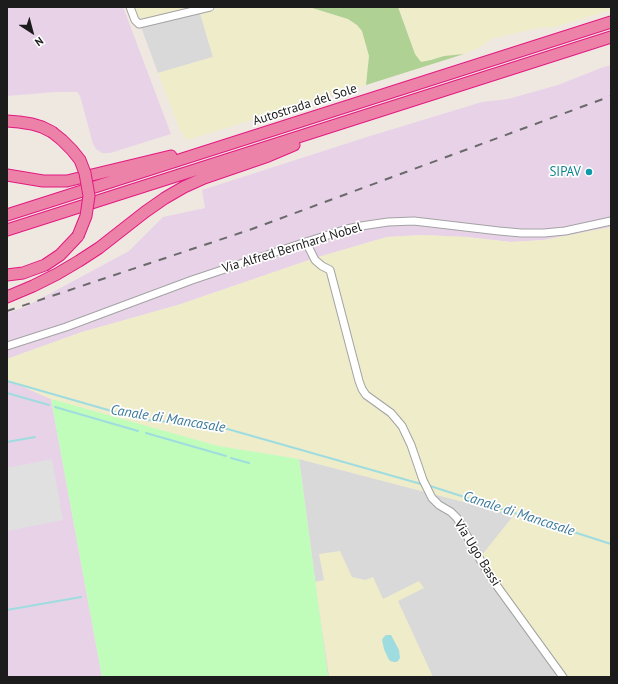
<!DOCTYPE html>
<style>
body{margin:0}
#map{position:relative;width:618px;height:684px;overflow:hidden;background:#efe8e1;font-family:"PT Sans",sans-serif}
canvas{display:block}
.frame{position:absolute;inset:0;border:8px solid #1c1c1c;pointer-events:none}
.north{position:absolute;left:12px;top:12px;width:40px;height:40px;-webkit-text-stroke:3px #fff;paint-order:stroke;rotate:144deg;font-size:11px;font-weight:700;line-height:16px;text-align:center;color:#1c1c1c}
.north::after{content:'';display:block;margin:auto;width:14px;height:18px;background:#1c1c1c;clip-path:polygon(50% 0,100% 100%,50% 72%,0 100%)}
</style>
<div id="map">
<canvas width="618" height="684"></canvas>
<div class="frame"></div>
<div class="north">N</div>
</div>
<script>
const context = document.querySelector('canvas').getContext('2d');
context.lineJoin = 'round';
function fillPath(path, color) { context.fillStyle = color; context.fill(path, 'evenodd'); }
const poly = rows => new Path2D(rows.map(r => 'M' + r).join(''));
function strokePath(path, color, width, dash) { context.strokeStyle = color; context.lineWidth = width; context.lineCap = dash ? 'butt' : 'round'; context.setLineDash(dash || []); context.stroke(path); }
function label(font, color, halo, rows, align = 'center') {
  context.font = font + ' "PT Sans",sans-serif'; context.lineWidth = 3.5; context.setLineDash([]); context.textBaseline = 'middle'; context.strokeStyle = halo; context.fillStyle = color; for (const [text, x, y, turn = 0] of rows) {
    context.save(); context.translate(x, y); context.rotate((+turn || 0) * Math.PI / 180); context.textAlign = isNaN(turn) ? turn : align; if (halo) context.strokeText(text, 0, 0); context.fillText(text, 0, 0); context.restore();
  }
}
fillPath(poly([
 [200,13,213,57,158,73,141,27],
 [299,459,514,515,563,672,552,677,328,677]
]), '#dad9d9');
fillPath(poly([
 [7,7,123,7,171,134,110,153,102,153,96,149,93,144,80,96,77,92,56,92,7,96],
 [611,65,611,227,544,240,511,242,466,237,422,235,387,237,315,258,178,305,82,332,7,359,7,313,25,307,129,251,163,217,205,208,202,190,367,137,482,102,508,99,558,85,601,68],
 [7,374,8,380,51,399,102,677,7,677]
]), '#e8d2e8');
fillPath(poly([
 [132,7,205,7,148,20,144,19,135,14],
 [222,7,309,7,348,19,357,25,362,31,365,39,369,57,366,85,187,140,180,130,158,73,213,57,200,13],
 [398,7,611,7,611,10,555,27,538,28,491,39,479,48,464,54,444,56,431,60,421,62,415,54],
 [611,227,611,677,568,677,510,603,481,556,514,515,299,459,218,446,51,399,8,380,7,374,7,359,82,332,178,305,315,258,387,237,422,235,466,237,511,242,544,240],
 [340,551,352,577,365,580,373,577,383,599,419,581,424,588,398,601,433,677,329,677,315,582,324,580,319,554]
]), '#efecca');
fillPath(poly([
 [309,7,398,7,415,54,421,62,431,60,444,56,464,54,366,85,369,56,362,31,357,25,348,19]
]), '#afd193');
fillPath(poly([
 [51,399,218,446,299,459,328,677,102,677]
]), '#c0fdba');
fillPath(poly([
 [52,459,63,520,7,531,7,468]
]), '#e0e0e0');
fillPath(poly([
 [386,635,391,635,399,650,400,658,398,661,396,662,394,662,390,661,388,658,384,649,382,640,383,638]
]), '#9edce0');
strokePath(poly([
 [7,381,129,416,147,420,217,426,421,484],
 [7,393,49,405],
 [55,407,138,431],
 [146,433,226,456],
 [7,442,35,437],
 [231,458,249,463],
 [427,485,611,544],
 [7,610,81,597]
]), '#9edce0', 2);
const minor = poly([
 [130,7,135,20,139,24,210,7],
 [306,242,315,260,322,266,330,270,359,381,362,389,366,395,373,400,391,413,402,426,411,445,423,480,432,498,439,505,451,512,457,518,482,563,497,586,563,677],
 [7,346,66,327,192,280,306,242,347,229,361,226,388,222,414,221,499,231,521,233,544,233,565,231,611,221]
]);
const highway = poly([
 [7,121,19,122,32,124,42,127,52,132],
 [7,175,43,181,67,181,171,156],
 [7,215,611,22],
 [7,230,611,37],
 [7,275,23,273,45,265,60,255,78,236],
 [7,297,33,286,57,274,79,261,99,248,145,212,165,198,184,187,204,178,268,156,294,145]
]);
strokePath(minor, '#a3a3a3', 9);
strokePath(highway, '#e31880', 13);
strokePath(minor, '#fff', 7);
strokePath(highway, '#ec82a8', 11);
strokePath(poly([
 [7,311,252,229,611,96]
]), '#6a6a6a', 2, [8, 8]);
const highwayBridge = poly([
 [52,132,62,140,72,150,80,160,85,173,89,196,86,216,78,236]
]);
strokePath(highwayBridge, '#e31880', 13, []);
strokePath(highwayBridge, '#ec82a8', 11);
for (const [x, y, r, color] of [
 [589,172,4,"#0f9aa8"]
]) { const dot = new Path2D(); dot.arc(x, y, r, 0, 2 * Math.PI); context.fillStyle = color; context.fill(dot); strokePath(dot, '#fff', 1.5); }
label('13px', '#1c1c1c', '#fff', [
 ["Autostrada del Sole",305,105,-18],
 ["Via Alfred Bernhard Nobel",292,248,-17],
 ["Via Ugo Bassi",477,553,58]
]);
label('13px', '#0d838f', '#fff', [
 ["SIPAV",581,172]
], 'right');
label('italic 14px', '#3c7a9a', '#fff', [
 ["Canale di Mancasale",168,419,9],
 ["Canale di Mancasale",519,514,18]
]);
</script>
